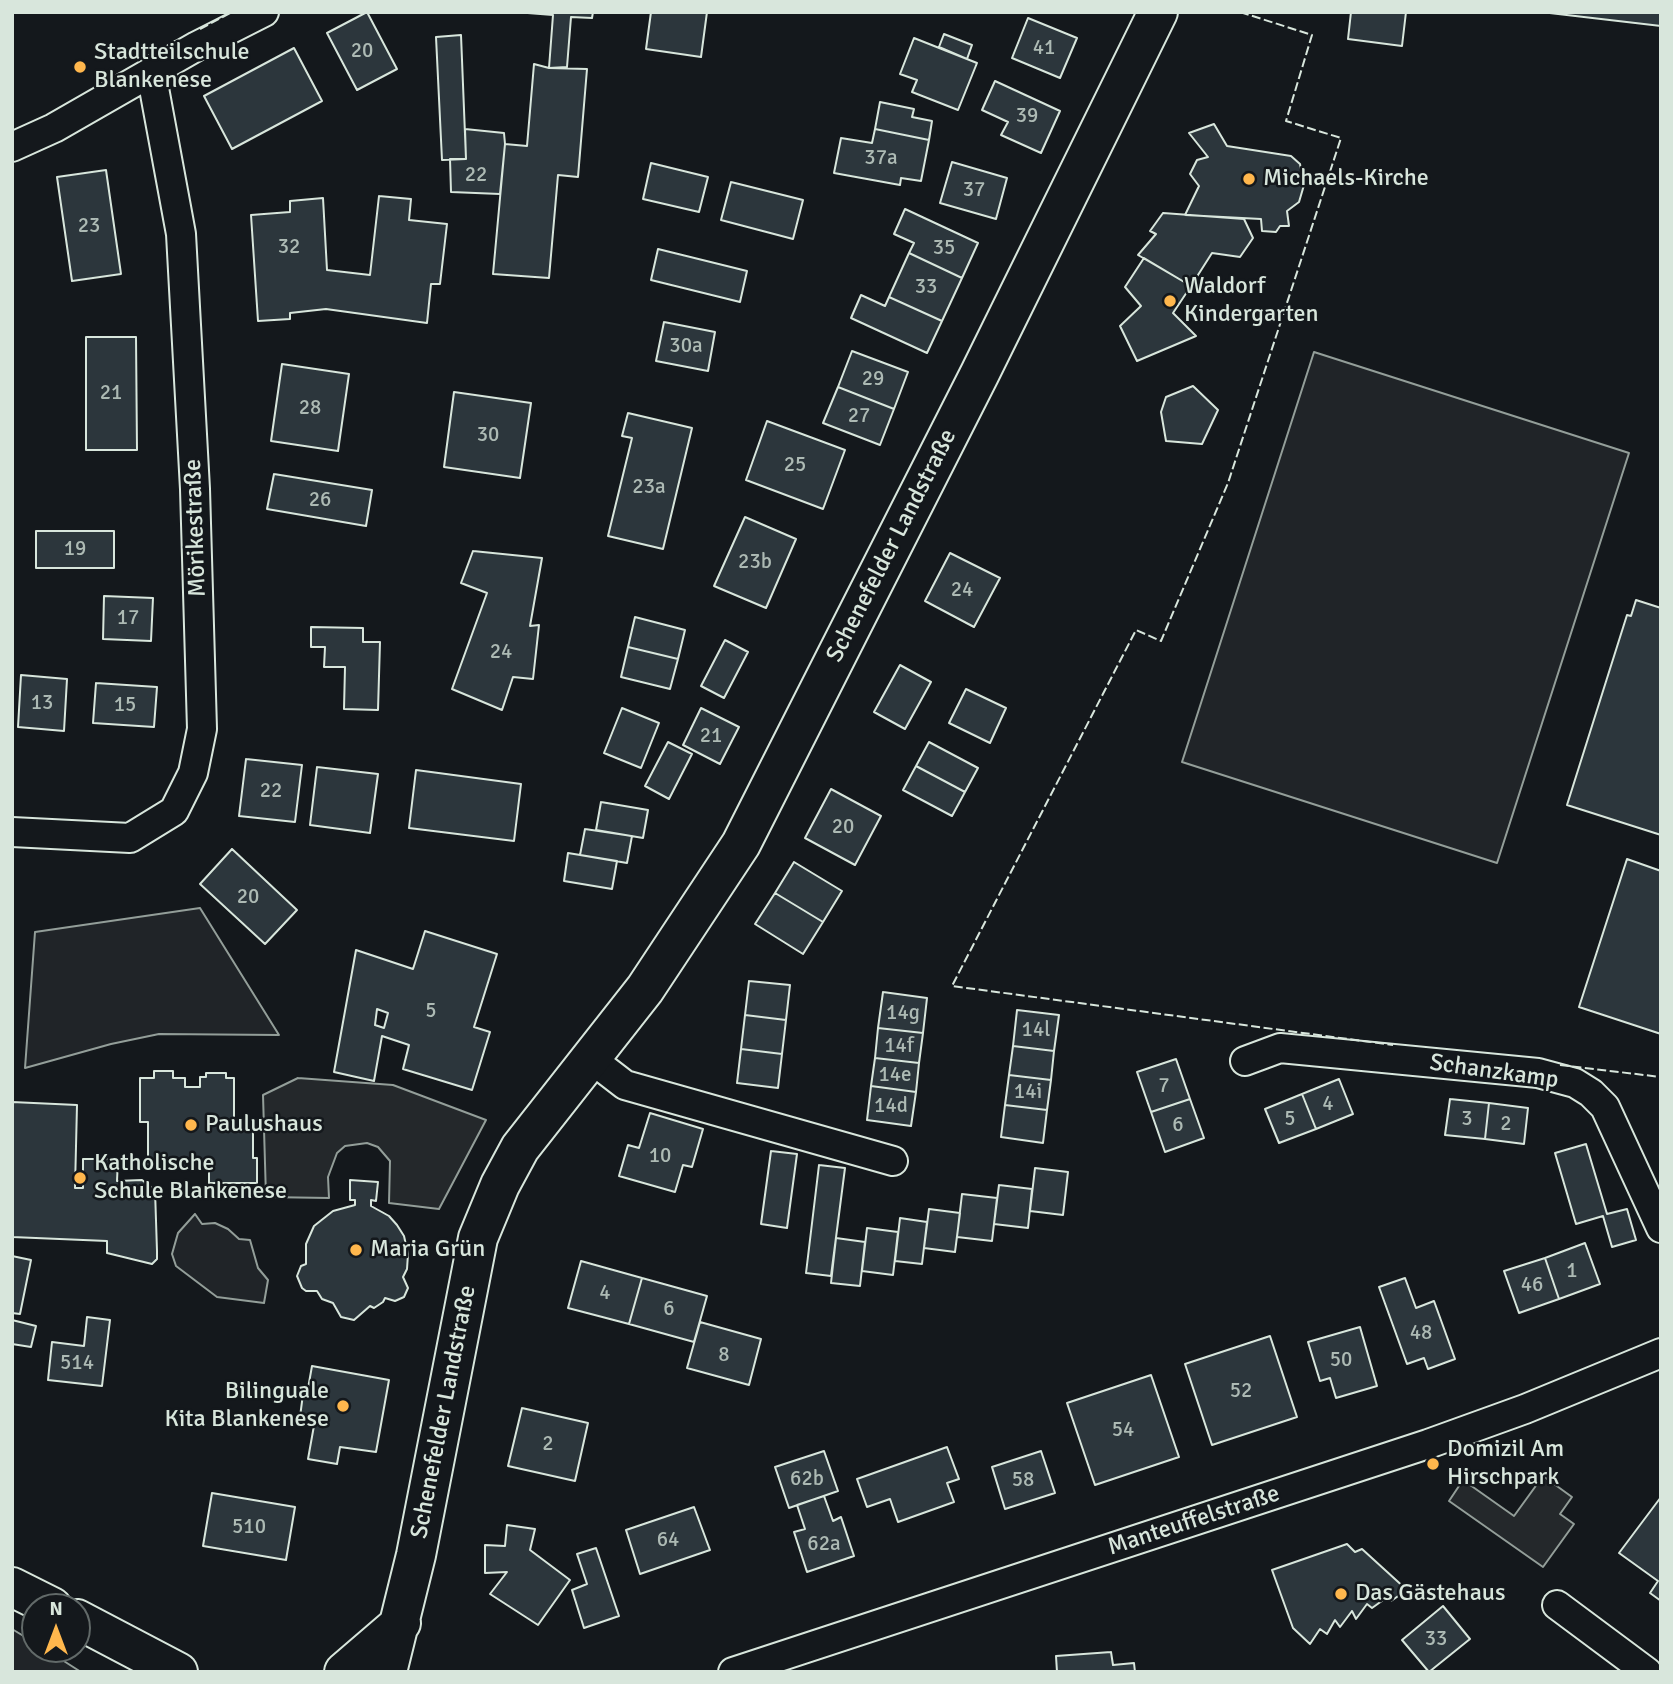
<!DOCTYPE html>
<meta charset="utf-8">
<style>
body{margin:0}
#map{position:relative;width:1673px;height:1684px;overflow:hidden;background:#14181c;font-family:Signika,sans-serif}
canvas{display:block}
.frame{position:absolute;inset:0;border:14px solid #d8e6dc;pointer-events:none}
.north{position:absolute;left:21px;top:1593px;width:70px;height:70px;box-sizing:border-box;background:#14181c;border:2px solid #626a69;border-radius:50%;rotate:0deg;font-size:19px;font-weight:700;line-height:28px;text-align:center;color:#d8e6dc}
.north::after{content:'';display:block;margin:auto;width:24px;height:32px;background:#ffb74d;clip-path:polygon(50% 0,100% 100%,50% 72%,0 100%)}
</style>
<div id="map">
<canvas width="1673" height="1684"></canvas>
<div class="frame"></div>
<div class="north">N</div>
</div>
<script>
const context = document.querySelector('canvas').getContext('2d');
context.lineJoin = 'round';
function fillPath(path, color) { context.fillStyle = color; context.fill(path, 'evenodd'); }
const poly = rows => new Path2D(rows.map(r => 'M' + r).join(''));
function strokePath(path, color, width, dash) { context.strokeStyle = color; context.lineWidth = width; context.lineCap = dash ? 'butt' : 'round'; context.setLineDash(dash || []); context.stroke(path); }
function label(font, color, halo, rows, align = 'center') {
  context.font = font + ' Signika,sans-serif'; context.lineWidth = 5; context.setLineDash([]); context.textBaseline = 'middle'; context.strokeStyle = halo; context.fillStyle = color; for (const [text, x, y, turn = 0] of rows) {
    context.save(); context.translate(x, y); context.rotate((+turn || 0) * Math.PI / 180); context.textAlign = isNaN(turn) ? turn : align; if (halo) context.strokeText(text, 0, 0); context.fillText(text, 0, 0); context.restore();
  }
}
const green = poly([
 [1314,352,1629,453,1497,863,1182,762,1314,352],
 [200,908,279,1035,159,1034,111,1044,25,1068,35,932,200,908],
 [195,1214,202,1224,215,1223,228,1229,239,1239,250,1240,258,1268,268,1280,264,1303,217,1297,176,1266,172,1254,178,1233,195,1214],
 [12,1629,35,1643,35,1649,45,1649,81,1672,12,1672,12,1629]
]);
fillPath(green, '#202428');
strokePath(green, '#939e99', 2);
const parking = poly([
 [298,1078,393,1085,486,1120,439,1209,389,1203,390,1161,378,1147,367,1143,345,1146,337,1153,328,1177,329,1198,266,1197,263,1095,298,1078],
 [1543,1476,1572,1497,1560,1514,1574,1524,1543,1567,1449,1501,1463,1480,1514,1516,1543,1476]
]);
fillPath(parking, '#24282b');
strokePath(parking, '#939e99', 2);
const building = poly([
 [367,12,397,69,357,90,327,33,367,12],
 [515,12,593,12,592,18,571,17,567,67,549,68,553,15,515,12],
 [651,12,707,12,701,57,646,49,651,12],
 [1351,12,1406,12,1402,46,1348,39,1351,12],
 [1541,12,1661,12,1661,26,1541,12],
 [1028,18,1077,38,1060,78,1012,58,1028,18],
 [944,34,972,45,967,59,939,47,944,34],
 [461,35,466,159,442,160,436,37,461,35],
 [914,38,977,63,958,110,912,92,917,80,900,74,914,38],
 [294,48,322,101,232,149,204,96,294,48],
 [534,64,549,68,587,69,578,177,558,175,549,278,493,274,505,144,527,146,534,64],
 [995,81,1060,111,1041,153,1001,135,1008,122,982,110,995,81],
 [880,102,914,109,912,117,932,121,929,140,875,129,880,102],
 [1214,124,1227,146,1291,156,1300,164,1304,185,1299,202,1287,211,1289,226,1280,226,1276,232,1262,231,1261,219,1185,215,1199,186,1190,174,1197,160,1208,157,1189,133,1214,124],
 [465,129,504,133,505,144,500,194,451,192,450,159,466,159,465,129],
 [875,129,929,140,921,181,901,178,900,185,834,173,841,138,872,143,875,129],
 [952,162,1007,178,996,219,940,203,952,162],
 [651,163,708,177,699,212,643,199,651,163],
 [106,170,121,274,72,281,57,177,106,170],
 [731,182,803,200,793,239,721,220,731,182],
 [379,196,411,199,409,220,447,224,440,284,431,284,427,323,326,309,290,313,290,319,258,321,251,215,290,212,290,201,323,198,327,270,370,275,379,196],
 [905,209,978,243,962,278,909,253,914,243,894,234,905,209],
 [1163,213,1244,219,1253,238,1240,257,1212,253,1191,286,1138,255,1156,234,1150,231,1163,213],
 [658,249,747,271,740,302,651,280,658,249],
 [909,253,962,278,942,321,889,297,909,253],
 [1144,258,1191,286,1173,313,1196,336,1137,361,1120,326,1141,306,1125,287,1144,258],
 [861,295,885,306,889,297,942,321,927,353,851,318,861,295],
 [664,322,715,332,708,371,656,361,664,322],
 [86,337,136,337,137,450,86,450,86,337],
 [852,351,908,372,894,409,838,387,852,351],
 [282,364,349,374,338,451,271,441,282,364],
 [1193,386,1218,410,1202,444,1166,441,1161,412,1166,397,1193,386],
 [838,387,894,409,880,445,823,423,838,387],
 [454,392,531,403,520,478,444,467,454,392],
 [628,413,692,428,663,549,608,536,632,438,622,436,628,413],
 [767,421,845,450,823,509,746,480,767,421],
 [274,474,372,490,366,526,267,509,274,474],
 [745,517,796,539,766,608,714,586,745,517],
 [36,531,114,531,114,568,36,568,36,531],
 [473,551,542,558,530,626,539,625,533,679,513,677,502,710,452,689,487,593,461,583,473,551],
 [950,553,1000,578,974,627,925,601,950,553],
 [104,596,153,598,151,641,103,639,104,596],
 [1636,600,1661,608,1661,835,1567,805,1627,615,1631,616,1636,600],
 [635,617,685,630,678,659,628,647,635,617],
 [311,627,363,628,363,642,380,642,378,710,344,709,345,667,324,667,325,647,311,647,311,627],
 [725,640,748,652,724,698,701,686,725,640],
 [628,647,678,659,670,689,621,677,628,647],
 [900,665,931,682,905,729,874,712,900,665],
 [21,675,67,679,64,731,18,727,21,675],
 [96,683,157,687,154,727,93,723,96,683],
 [966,689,1006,708,990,743,949,723,966,689],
 [622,708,659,723,641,768,604,753,622,708],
 [701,708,739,727,720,764,683,745,701,708],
 [668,742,692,754,669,799,645,786,668,742],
 [929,742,978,768,965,792,916,766,929,742],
 [246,759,302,765,295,822,239,816,246,759],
 [916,766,965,792,952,816,903,790,916,766],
 [317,767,378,774,370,833,310,825,317,767],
 [416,770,521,784,514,841,409,828,416,770],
 [831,789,881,816,855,865,805,838,831,789],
 [601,802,648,810,643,838,596,830,601,802],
 [585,829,632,836,627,863,580,855,585,829],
 [232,849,297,910,265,944,200,884,232,849],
 [568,853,617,861,612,889,564,881,568,853],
 [1627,859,1661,871,1661,1034,1579,1007,1627,859],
 [794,862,842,891,823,922,775,893,794,862],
 [775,893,823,922,803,954,755,924,775,893],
 [425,931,497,954,474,1027,490,1032,472,1090,403,1069,409,1045,382,1036,374,1081,334,1072,356,950,413,969,425,931],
 [377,1009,388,1013,384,1028,375,1025,377,1009],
 [749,981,790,985,786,1020,745,1015,749,981],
 [883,992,927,998,923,1033,878,1028,883,992],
 [1017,1010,1059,1015,1054,1051,1013,1046,1017,1010],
 [745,1015,786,1020,782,1054,741,1049,745,1015],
 [878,1028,923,1033,919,1063,875,1058,878,1028],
 [1013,1046,1054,1051,1051,1080,1009,1075,1013,1046],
 [741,1049,782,1054,778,1088,737,1083,741,1049],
 [875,1058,919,1063,916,1092,871,1086,875,1058],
 [1176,1059,1190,1099,1151,1112,1137,1072,1176,1059],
 [154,1071,173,1071,173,1078,185,1078,185,1087,200,1087,200,1077,206,1077,206,1073,226,1073,226,1078,234,1078,234,1128,253,1128,253,1158,257,1158,257,1183,209,1183,209,1167,148,1167,148,1122,140,1122,140,1078,154,1078,154,1071],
 [1009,1075,1051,1080,1047,1110,1005,1105,1009,1075],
 [1339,1079,1353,1114,1316,1129,1302,1094,1339,1079],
 [871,1086,916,1092,911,1126,867,1120,871,1086],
 [1302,1094,1316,1129,1279,1143,1265,1109,1302,1094],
 [1190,1099,1204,1138,1165,1152,1151,1112,1190,1099],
 [1450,1099,1489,1103,1485,1139,1445,1135,1450,1099],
 [12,1102,77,1105,75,1188,83,1188,83,1159,118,1159,117,1181,142,1180,155,1190,157,1251,157,1259,152,1264,107,1253,107,1241,12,1237,12,1102],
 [1489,1103,1528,1108,1524,1144,1485,1139,1489,1103],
 [1005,1105,1047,1110,1043,1143,1001,1137,1005,1105],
 [650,1113,703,1129,692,1167,683,1165,675,1192,619,1176,628,1145,639,1148,650,1113],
 [1586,1144,1607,1214,1627,1209,1636,1240,1612,1247,1603,1216,1576,1224,1555,1153,1586,1144],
 [771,1151,797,1154,787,1228,761,1224,771,1151],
 [819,1165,845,1168,831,1276,806,1273,819,1165],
 [1035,1168,1068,1172,1063,1215,1030,1211,1035,1168],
 [350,1180,378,1182,376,1201,371,1200,371,1206,389,1216,397,1225,404,1236,408,1254,407,1269,403,1277,408,1288,404,1297,395,1301,385,1298,383,1302,374,1308,370,1306,354,1320,341,1317,333,1303,322,1299,317,1291,306,1291,302,1288,297,1276,301,1266,306,1264,306,1244,314,1226,333,1211,355,1205,355,1200,350,1200,350,1180],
 [999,1185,1032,1189,1028,1228,994,1224,999,1185],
 [962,1194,997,1198,992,1241,957,1237,962,1194],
 [929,1209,960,1213,955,1252,924,1248,929,1209],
 [900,1218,927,1222,922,1264,895,1261,900,1218],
 [867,1228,898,1232,893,1275,862,1271,867,1228],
 [836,1238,865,1242,860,1286,831,1283,836,1238],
 [1585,1243,1600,1284,1559,1299,1545,1258,1585,1243],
 [12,1256,31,1260,20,1314,12,1313,12,1256],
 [1545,1258,1559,1299,1519,1313,1504,1271,1545,1258],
 [581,1261,642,1278,629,1324,568,1308,581,1261],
 [642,1278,707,1296,694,1342,629,1324,642,1278],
 [1405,1278,1416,1308,1434,1301,1455,1359,1428,1369,1424,1358,1407,1364,1379,1287,1405,1278],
 [87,1317,110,1320,102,1386,48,1380,52,1342,84,1346,87,1317],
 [12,1320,36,1326,31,1347,12,1344,12,1320],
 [700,1322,761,1339,749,1385,687,1368,700,1322],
 [1360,1327,1377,1386,1336,1398,1330,1378,1320,1381,1308,1342,1360,1327],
 [1270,1336,1297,1417,1212,1445,1185,1364,1270,1336],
 [312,1366,389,1380,376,1452,340,1447,337,1464,308,1459,315,1420,300,1417,303,1394,307,1394,312,1366],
 [1151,1375,1179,1457,1095,1485,1067,1403,1151,1375],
 [522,1408,588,1423,575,1481,508,1466,522,1408],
 [947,1447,959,1479,947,1483,954,1502,898,1522,890,1499,867,1507,857,1479,947,1447],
 [824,1451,838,1491,789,1508,775,1467,824,1451],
 [1041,1451,1055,1493,1005,1509,992,1467,1041,1451],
 [212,1493,295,1507,286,1560,203,1546,212,1493],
 [824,1496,833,1521,841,1517,854,1556,807,1572,794,1532,805,1529,797,1505,824,1496],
 [1661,1497,1661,1601,1650,1593,1658,1581,1619,1553,1661,1497],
 [694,1507,710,1550,640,1574,626,1530,694,1507],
 [507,1525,535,1529,530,1550,570,1580,538,1625,490,1594,507,1572,485,1573,485,1545,505,1546,507,1525],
 [1347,1544,1355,1552,1362,1549,1407,1590,1391,1601,1386,1598,1372,1608,1367,1604,1356,1619,1352,1611,1340,1627,1335,1620,1327,1634,1320,1629,1310,1644,1293,1628,1272,1570,1347,1544],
 [596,1548,619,1616,584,1628,572,1590,587,1584,577,1554,596,1548],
 [1443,1606,1470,1639,1429,1672,1402,1640,1443,1606],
 [1111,1652,1113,1665,1134,1663,1135,1672,1057,1672,1056,1656,1111,1652]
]);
fillPath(building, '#2c363c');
strokePath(building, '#d8e6dc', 2);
const minor = poly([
 [12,147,54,128,197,46,264,12],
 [12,832,130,838,174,811,193,773,202,729,195,489,181,234,151,72],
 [590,1058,625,1085,893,1161],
 [1245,1061,1280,1048,1538,1073,1575,1083,1591,1093,1605,1107,1661,1228],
 [1557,1605,1647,1672],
 [733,1672,1428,1444,1525,1409,1661,1353]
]);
const secondary = poly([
 [12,1587,52,1607],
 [77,1619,178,1672],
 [344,1672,401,1623],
 [387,1672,416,1555,478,1238,500,1185,520,1148,645,989,741,844,980,373,1158,12]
]);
strokePath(minor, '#d8e6dc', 32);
strokePath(secondary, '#d8e6dc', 42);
strokePath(minor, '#14181c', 28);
strokePath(secondary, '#14181c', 38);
strokePath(poly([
 [1240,12,1312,35,1286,121,1341,138,1228,483,1161,641,1136,630,952,986,1393,1045],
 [200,29,232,12],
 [146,57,179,39],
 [1560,1065,1661,1077]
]), '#d8e6dc', 2, [9, 3.5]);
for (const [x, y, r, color] of [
 [80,67,7,"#ffb74d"],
 [1249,179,7,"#ffb74d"],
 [1170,301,7,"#ffb74d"],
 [191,1125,7,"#ffb74d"],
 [80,1178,7,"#ffb74d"],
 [356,1250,7,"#ffb74d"],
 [343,1406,7,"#ffb74d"],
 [1433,1464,7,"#ffb74d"],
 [1341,1594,7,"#ffb74d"]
]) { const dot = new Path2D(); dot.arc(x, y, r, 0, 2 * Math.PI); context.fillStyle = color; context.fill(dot); strokePath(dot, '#14181c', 2.5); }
label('21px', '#adbab4', null, [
 ["41",1044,48],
 ["20",362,51],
 ["39",1027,116],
 ["37a",881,158],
 ["22",476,175],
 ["37",974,190],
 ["23",89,226],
 ["32",289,247],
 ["35",944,248],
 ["33",926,287],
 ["30a",686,346],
 ["29",873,379],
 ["21",111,393],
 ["28",310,408],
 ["27",859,416],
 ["30",488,435],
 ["25",795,465],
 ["23a",649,487],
 ["26",320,500],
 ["19",75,549],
 ["23b",755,562],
 ["24",962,590],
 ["17",128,618],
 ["24",501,652],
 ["13",42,703],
 ["15",125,705],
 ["21",711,736],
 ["22",271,791],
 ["20",843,827],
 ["20",248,897],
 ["5",431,1011],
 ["14g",903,1013],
 ["14l",1036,1030],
 ["14f",899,1046],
 ["14e",895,1075],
 ["7",1164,1086],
 ["14i",1028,1092],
 ["4",1328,1104],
 ["14d",891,1106],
 ["5",1290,1119],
 ["3",1467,1119],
 ["2",1506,1124],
 ["6",1178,1125],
 ["10",660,1156],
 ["1",1572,1271],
 ["46",1532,1285],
 ["4",605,1293],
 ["6",669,1309],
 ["48",1421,1333],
 ["8",724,1355],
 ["50",1341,1360],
 ["514",77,1363],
 ["52",1241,1391],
 ["54",1123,1430],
 ["2",548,1444],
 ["62b",807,1479],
 ["58",1023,1480],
 ["510",249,1527],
 ["64",668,1540],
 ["62a",824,1544],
 ["33",1436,1639]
]);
label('24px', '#d8e6dc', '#14181c', [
 ["Stadtteilschule",94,53],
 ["Blankenese",94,81],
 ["Michaels-Kirche",1263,179],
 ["Waldorf",1184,287],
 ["Kindergarten",1184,315],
 ["Paulushaus",205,1125],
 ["Katholische",94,1164],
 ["Schule Blankenese",94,1192],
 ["Maria Grün",370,1250],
 ["Bilinguale",329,1392,"right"],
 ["Kita Blankenese",329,1420,"right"],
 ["Domizil Am",1447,1450],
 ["Hirschpark",1447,1478],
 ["Das Gästehaus",1355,1594]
], 'left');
label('24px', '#d8e6dc', '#14181c', [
 ["Mörikestraße",196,528,-92],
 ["Schenefelder Landstraße",892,546,-63],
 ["Schanzkamp",1494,1072,8],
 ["Schenefelder Landstraße",444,1412,-79],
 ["Manteuffelstraße",1194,1521,-18]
]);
</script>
